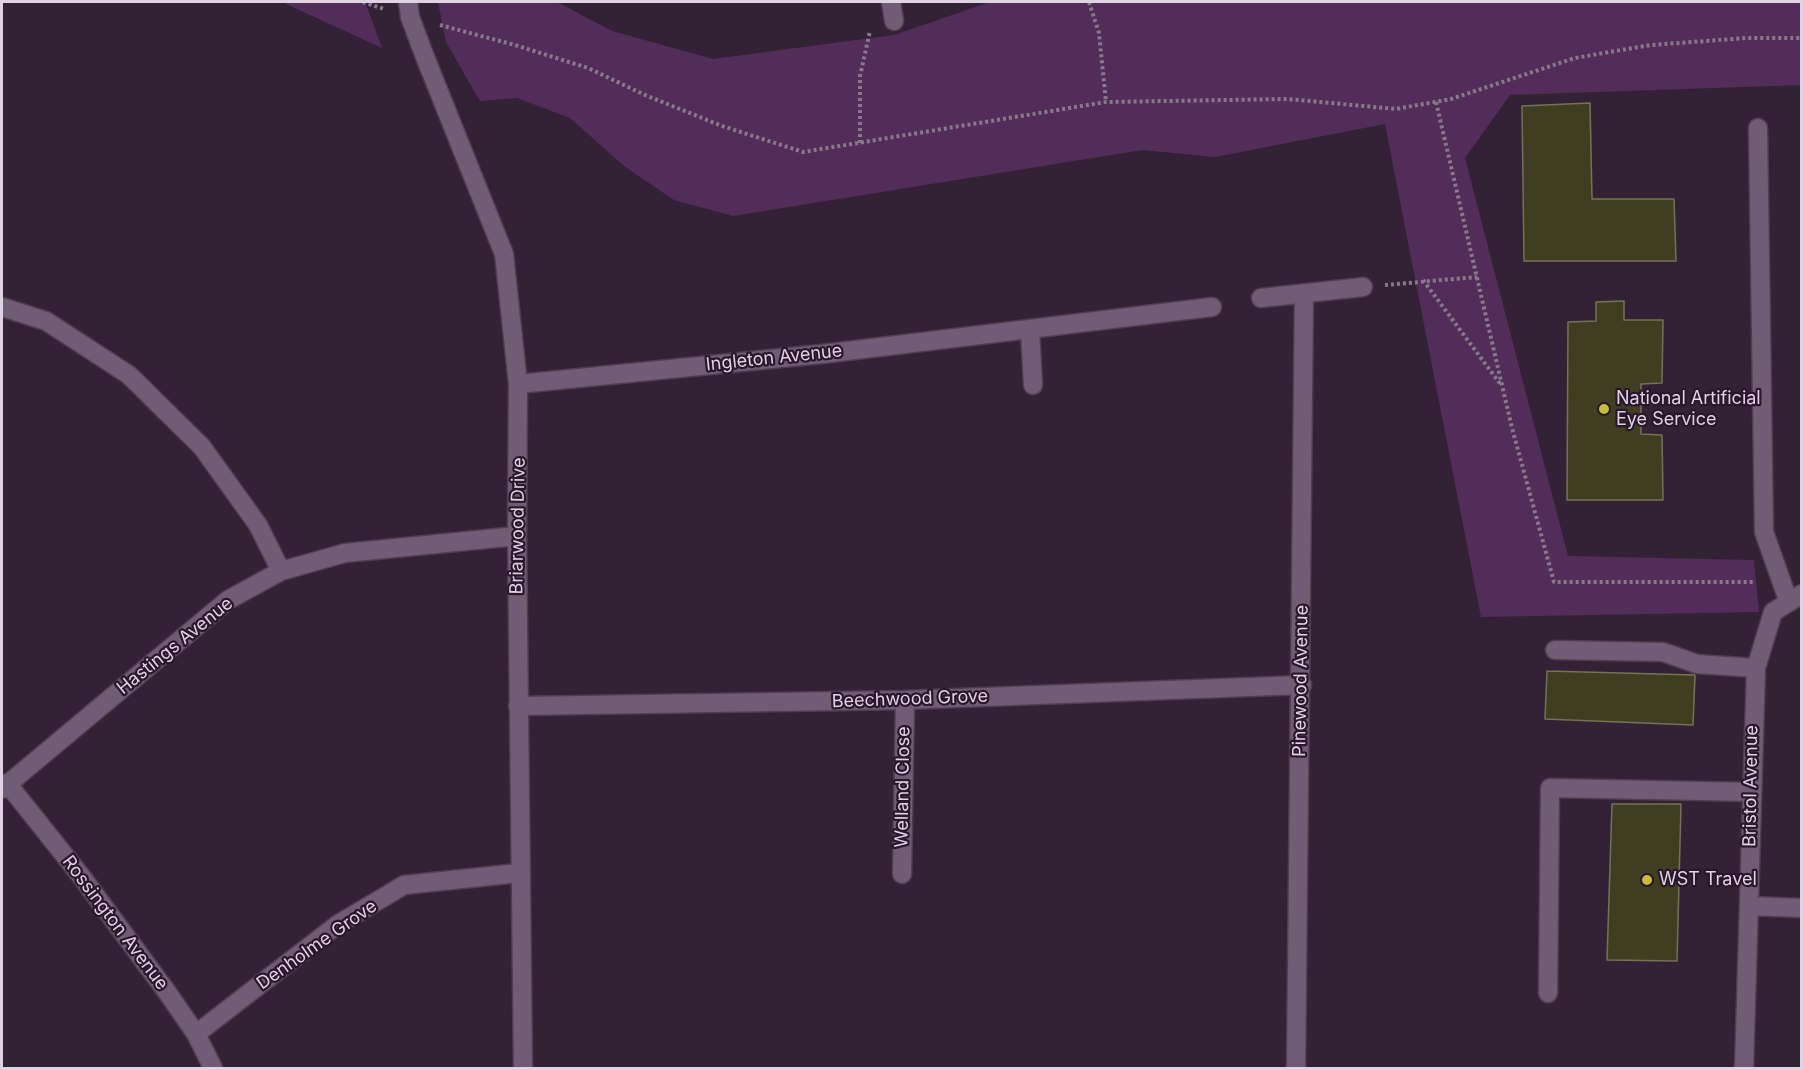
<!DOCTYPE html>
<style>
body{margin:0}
#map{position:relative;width:1803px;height:1070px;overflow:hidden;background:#332236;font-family:Inter,sans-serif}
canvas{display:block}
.frame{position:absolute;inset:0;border:3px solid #dfd3e1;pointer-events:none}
</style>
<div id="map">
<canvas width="1803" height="1070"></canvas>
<div class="frame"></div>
</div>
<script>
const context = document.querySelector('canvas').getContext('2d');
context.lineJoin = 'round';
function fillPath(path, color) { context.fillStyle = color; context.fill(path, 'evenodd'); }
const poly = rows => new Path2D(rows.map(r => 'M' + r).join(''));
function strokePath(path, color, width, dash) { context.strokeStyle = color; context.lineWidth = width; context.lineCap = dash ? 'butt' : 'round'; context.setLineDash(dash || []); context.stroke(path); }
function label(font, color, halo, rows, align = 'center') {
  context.font = font + ' Inter,sans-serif'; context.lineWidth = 4.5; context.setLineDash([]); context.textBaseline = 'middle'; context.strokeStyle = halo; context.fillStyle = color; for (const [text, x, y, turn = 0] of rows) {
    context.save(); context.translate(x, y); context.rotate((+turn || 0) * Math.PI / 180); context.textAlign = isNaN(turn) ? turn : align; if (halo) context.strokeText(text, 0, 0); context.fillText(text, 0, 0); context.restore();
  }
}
fillPath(poly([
 [282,2,365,2,382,48],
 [438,2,557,2,612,31,713,59,894,35,990,2,1801,2,1801,85,1510,95,1465,158,1568,556,1754,560,1759,612,1481,617,1385,124,1215,157,1142,150,733,216,674,200,624,166,570,118,517,98,480,101,446,42]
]), '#532d59');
const building = poly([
 [1590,103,1592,199,1674,199,1676,261,1524,261,1522,106,1590,103],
 [1624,301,1624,320,1663,320,1662,383,1641,384,1641,434,1662,435,1663,500,1567,500,1568,322,1596,321,1596,302,1624,301],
 [1547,671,1695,675,1693,725,1545,719,1547,671],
 [1612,804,1681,804,1677,961,1607,960,1612,804]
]);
fillPath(building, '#403e22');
strokePath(building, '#757355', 1.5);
const minor = poly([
 [408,2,410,17,425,57,504,254,518,384,517,536,523,1068],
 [891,2,894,21],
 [1758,128,1764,532,1788,600],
 [1261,298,1363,287],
 [2,307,46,321,129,375,202,447,258,525,281,571],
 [1030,330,1033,385],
 [518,384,822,354,1212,307],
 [1555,650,1663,652,1697,664,1756,668],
 [518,706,905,700,1302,685],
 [7,783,81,876,167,992,196,1034,213,1068],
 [2,789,228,600,281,571,345,553,517,536],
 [902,874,905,700],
 [1749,906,1802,908],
 [1548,993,1550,788,1751,792],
 [196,1034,337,925,404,885,519,873],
 [1296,1068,1304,294],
 [1744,1068,1756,668,1773,612,1802,594]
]);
strokePath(minor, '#4e3e50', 21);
strokePath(poly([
 [363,2,384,9],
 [1089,2,1099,33,1106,102],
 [440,25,515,45,588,68,645,95,722,126,803,152,1106,102,1288,99,1396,109,1451,99,1575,58,1651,45,1747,38,1802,38],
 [1436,102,1512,428,1554,582,1755,582],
 [860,143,860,76,870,31],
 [1423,280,1501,385],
 [1385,285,1477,277]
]), '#87798a', 4, [3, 3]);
strokePath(minor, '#705c74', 18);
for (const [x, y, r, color] of [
 [1604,409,6,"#c7bb3c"],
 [1647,880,6,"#c7bb3c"]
]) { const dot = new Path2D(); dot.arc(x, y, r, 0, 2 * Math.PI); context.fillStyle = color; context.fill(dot); strokePath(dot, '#29182c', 2); }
label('18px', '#dfd3e1', '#29182c', [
 ["Ingleton Avenue",774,358,-6],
 ["Briarwood Drive",518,526,-89],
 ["Hastings Avenue",175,646,-39],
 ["Pinewood Avenue",1301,681,-89],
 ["Beechwood Grove",910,699,-2],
 ["Bristol Avenue",1751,786,-89],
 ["Welland Close",903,787,-89],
 ["Rossington Avenue",115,923,53],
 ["Denholme Grove",317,945,-35]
]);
label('18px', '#dfd3e1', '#29182c', [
 ["National Artificial",1616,399],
 ["Eye Service",1616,420],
 ["WST Travel",1659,880]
], 'left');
</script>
